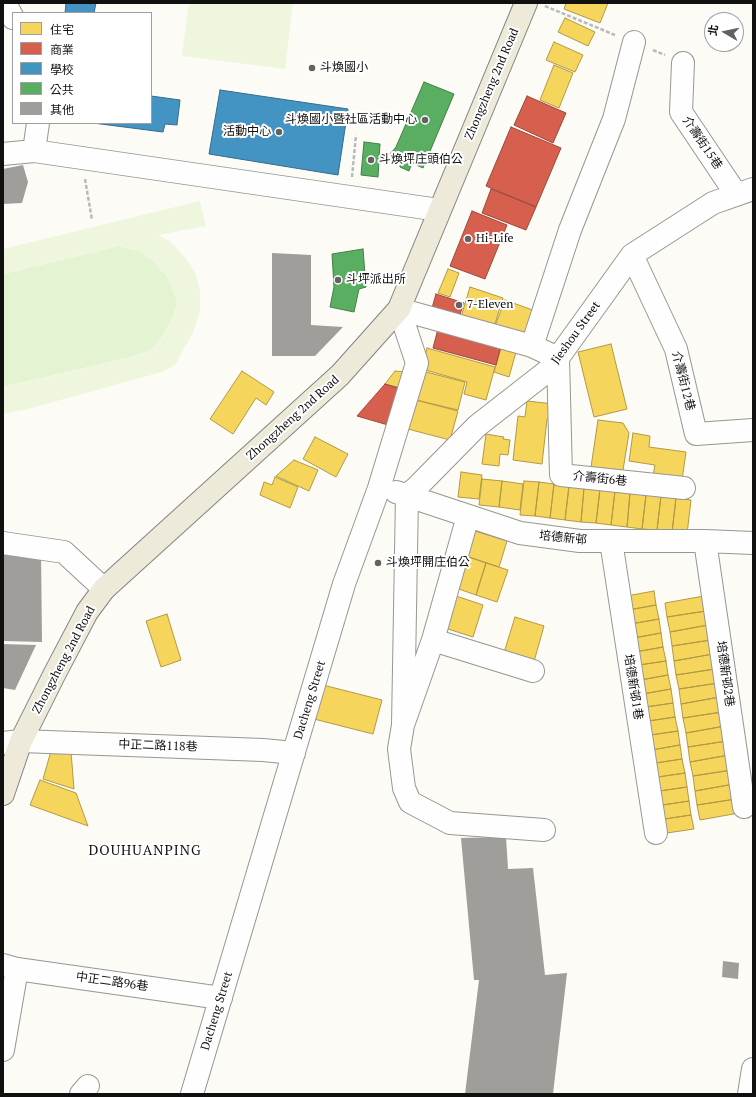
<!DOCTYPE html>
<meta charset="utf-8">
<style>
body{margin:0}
#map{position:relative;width:756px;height:1097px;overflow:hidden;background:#fcfbf5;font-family:"PT Serif","Noto Sans TC",serif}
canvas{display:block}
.frame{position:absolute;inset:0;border:4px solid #101010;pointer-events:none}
.legend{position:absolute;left:12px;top:12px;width:140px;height:112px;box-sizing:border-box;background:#fff;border:1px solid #9f9f9f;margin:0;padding:5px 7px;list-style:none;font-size:12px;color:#101010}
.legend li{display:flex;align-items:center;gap:8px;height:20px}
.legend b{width:20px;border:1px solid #9f9f9f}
.north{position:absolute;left:704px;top:12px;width:40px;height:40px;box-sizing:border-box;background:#fff;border:1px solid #9f9f9f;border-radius:50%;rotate:279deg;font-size:11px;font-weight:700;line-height:16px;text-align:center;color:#101010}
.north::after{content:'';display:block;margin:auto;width:14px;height:18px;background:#636260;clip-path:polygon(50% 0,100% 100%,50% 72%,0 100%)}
</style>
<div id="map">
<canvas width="756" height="1097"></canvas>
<div class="frame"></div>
<ul class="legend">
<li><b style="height:11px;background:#f6d55c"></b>住宅</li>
<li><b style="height:11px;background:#d6604d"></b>商業</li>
<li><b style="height:11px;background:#4393c3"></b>學校</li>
<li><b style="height:11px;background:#5aae61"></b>公共</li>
<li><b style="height:11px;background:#a09e9a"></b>其他</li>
</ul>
<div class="north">北</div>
</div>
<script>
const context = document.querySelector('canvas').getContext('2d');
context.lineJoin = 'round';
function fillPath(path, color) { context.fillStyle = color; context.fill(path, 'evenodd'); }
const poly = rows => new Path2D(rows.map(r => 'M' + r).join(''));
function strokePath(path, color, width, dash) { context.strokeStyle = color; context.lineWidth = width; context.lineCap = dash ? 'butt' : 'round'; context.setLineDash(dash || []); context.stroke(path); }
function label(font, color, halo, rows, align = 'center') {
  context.font = font + ' "PT Serif","Noto Sans TC",serif'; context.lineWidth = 4; context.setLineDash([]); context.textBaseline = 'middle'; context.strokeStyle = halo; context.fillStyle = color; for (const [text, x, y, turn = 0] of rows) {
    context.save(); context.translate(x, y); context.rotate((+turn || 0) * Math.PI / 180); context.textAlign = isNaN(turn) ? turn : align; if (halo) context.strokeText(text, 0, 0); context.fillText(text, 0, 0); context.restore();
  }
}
fillPath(poly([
 [119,246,139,251,153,261,166,275,173,290,176,299,176,307,171,322,160,340,149,351,131,357,3,387,3,274]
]), '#e4f4d3');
fillPath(poly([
 [189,3,293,3,285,69,182,56],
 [200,201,206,226,158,235,171,242,187,260,195,272,200,291,200,312,193,332,175,365,162,372,24,410,3,414,3,387,131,357,149,351,160,340,171,322,176,307,176,299,166,275,153,261,139,251,119,246,3,274,3,249]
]), '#eef7dd');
const homes = poly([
 [566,3,608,3,600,23,564,9,566,3],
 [565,18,595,32,588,46,558,32,565,18],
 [554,42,583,55,575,72,546,60,554,42],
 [554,65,573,73,559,108,540,100,554,65],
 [448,269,459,273,450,297,438,293,448,269],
 [470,287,503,298,494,327,461,317,470,287],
 [505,300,538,312,529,338,495,326,505,300],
 [611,344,627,409,594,417,578,352,611,344],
 [427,348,495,367,486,400,464,394,467,382,422,369,427,348],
 [501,348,516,352,509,377,494,372,501,348],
 [242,371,274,392,266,405,256,398,233,434,210,419,242,371],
 [395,371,406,372,401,388,385,384,395,371],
 [422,371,465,382,458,410,416,400,422,371],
 [412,399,458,411,450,440,404,428,412,399],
 [527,401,554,404,552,420,547,419,542,464,513,460,518,416,525,417,527,401],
 [598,420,623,423,629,433,623,470,591,467,598,420],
 [633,433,650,436,649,447,686,452,682,480,653,476,655,465,629,461,633,433],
 [486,434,504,437,503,439,510,440,508,455,500,454,499,466,482,464,486,434],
 [315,437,348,454,336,477,303,459,315,437],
 [294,460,318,470,309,491,276,476,294,460],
 [461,472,482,475,479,499,458,497,461,472],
 [275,477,298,487,290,508,260,495,264,482,272,485,275,477],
 [482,479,502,481,499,507,479,505,482,479],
 [502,481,523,484,520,510,499,507,502,481],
 [524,481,539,482,535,516,520,515,524,481],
 [539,482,554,484,550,518,535,516,539,482],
 [554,484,569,486,565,520,550,518,554,484],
 [569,486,584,488,581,522,565,520,569,486],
 [584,488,600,489,596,523,581,522,584,488],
 [600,489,615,491,611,525,596,523,600,489],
 [615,491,630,493,627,527,611,525,615,491],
 [630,493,646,495,642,529,627,527,630,493],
 [646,495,661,496,657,530,642,529,646,495],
 [661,496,676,498,672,532,657,530,661,496],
 [676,498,691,500,687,534,672,532,676,498],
 [472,530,507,541,499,567,463,555,472,530],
 [463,555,486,563,476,595,453,587,463,555],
 [486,563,508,570,497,602,476,595,486,563],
 [654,591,656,605,623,611,621,597,654,591],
 [456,596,483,605,473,637,445,628,456,596],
 [704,596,706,611,667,617,665,603,704,596],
 [656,605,659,619,625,625,623,611,656,605],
 [706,611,708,625,670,632,667,617,706,611],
 [167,614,181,660,161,667,146,621,167,614],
 [515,617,544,626,533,665,503,656,515,617],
 [659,619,661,633,628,639,625,625,659,619],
 [708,625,711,640,672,646,670,632,708,625],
 [661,633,663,647,630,653,628,639,661,633],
 [711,640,713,654,674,661,672,646,711,640],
 [663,647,666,661,632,666,630,653,663,647],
 [713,654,715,669,676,675,674,661,713,654],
 [666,661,668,675,635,681,632,666,666,661],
 [715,669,718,683,679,689,676,675,715,669],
 [668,675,671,689,637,695,635,681,668,675],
 [718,683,720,697,681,704,679,689,718,683],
 [319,684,382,700,373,734,310,718,319,684],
 [671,689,673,703,639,708,637,695,671,689],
 [720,697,722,712,683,718,681,704,720,697],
 [673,703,675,717,642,722,639,708,673,703],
 [722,712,725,726,686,733,683,718,722,712],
 [675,717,678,731,644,736,642,722,675,717],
 [725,726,727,741,688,747,686,733,725,726],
 [678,731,680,745,646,751,644,736,678,731],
 [727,741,729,755,690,762,688,747,727,741],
 [680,745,682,759,649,764,646,751,680,745],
 [51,751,71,752,74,789,43,779,51,751],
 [729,755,732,770,693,776,690,762,729,755],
 [682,759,685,773,651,778,649,764,682,759],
 [732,770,734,784,695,791,693,776,732,770],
 [685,773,687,787,653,792,651,778,685,773],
 [40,780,76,793,88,826,30,805,40,780],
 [734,784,736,799,697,805,695,791,734,784],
 [687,787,689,801,656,806,653,792,687,787],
 [736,799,739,813,700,820,697,805,736,799],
 [689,801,691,815,658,820,656,806,689,801],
 [691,815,694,829,660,834,658,820,691,815]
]);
fillPath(homes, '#f6d55c');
strokePath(homes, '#b19a45', 1);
const shops = poly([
 [527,96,566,113,553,143,514,125,527,96],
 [511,127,561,148,536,207,486,186,511,127],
 [491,189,536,207,526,230,482,213,491,189],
 [472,211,507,225,485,279,450,266,472,211],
 [436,294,464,303,459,317,432,308,436,294],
 [438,329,501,346,496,365,433,348,438,329],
 [385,384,401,389,388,425,357,416,385,384]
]);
fillPath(shops, '#d6604d');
strokePath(shops, '#9b483b', 1);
const schools = poly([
 [66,3,96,3,94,13,65,13,66,3],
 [220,90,348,109,338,175,209,154,220,90],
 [151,96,180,100,177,125,165,124,163,132,93,123,151,123,151,96]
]);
fillPath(schools, '#4393c3');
strokePath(schools, '#346c8d', 1);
const public = poly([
 [424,82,454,94,423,168,412,163,409,171,400,167,401,161,396,163,391,160,390,154,396,147,424,82],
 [364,142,380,144,378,177,361,175,364,142],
 [363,249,366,287,359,289,354,312,330,307,334,287,332,254,363,249]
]);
fillPath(public, '#5aae61');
strokePath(public, '#447f49', 1);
fillPath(poly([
 [23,165,28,182,22,203,3,204,3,169],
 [272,253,311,255,311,325,343,327,315,356,272,356],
 [41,552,42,642,3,641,3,626,32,627,3,626,3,555],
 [3,644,36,645,15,690,3,688],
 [506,837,508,869,533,868,545,975,567,973,553,1094,465,1094,479,980,474,980,461,838],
 [723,961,739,963,738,979,722,977]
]), '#a09e9a');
const minor = poly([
 [5,3,13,18],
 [683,63,681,112,736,194],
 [34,151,38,123],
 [3,154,34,151,439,210],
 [632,255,676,349,696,434,753,430],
 [399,309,532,346,558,358,561,475,684,488],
 [532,346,570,230,614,119,634,42],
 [396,492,520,533,580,541,705,541,753,543],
 [468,516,433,640,403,725,399,749,404,788,410,802,450,823,544,830],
 [611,541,656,833],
 [705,541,744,807],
 [3,543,64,552,104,589],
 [433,640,533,671],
 [403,725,407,495,416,488,477,426,550,369,632,255,713,203,753,189],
 [3,743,21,741,263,750,294,753],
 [3,965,17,969,221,998],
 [3,1050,17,969],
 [81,1094,88,1086],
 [192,1094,344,584,379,488,417,363,399,309],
 [749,1094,753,1069]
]);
const major = poly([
 [3,794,21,741,54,675,87,612,104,589,340,375,399,309,526,3]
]);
strokePath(minor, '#969693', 24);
strokePath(major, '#848380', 24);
strokePath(poly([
 [545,6,615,35],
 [653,50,665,55],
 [352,177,356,135],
 [85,179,92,220]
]), '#b9b9b8', 2.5, [4, 2]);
strokePath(minor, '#fffefe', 22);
strokePath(major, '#eeead9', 22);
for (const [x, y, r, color] of [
 [312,68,4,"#636260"],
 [425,120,4,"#636260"],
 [279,132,4,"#636260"],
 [371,160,4,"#636260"],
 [468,239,4,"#636260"],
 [338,280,4,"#636260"],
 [459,305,4,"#636260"],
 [378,563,4,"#636260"]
]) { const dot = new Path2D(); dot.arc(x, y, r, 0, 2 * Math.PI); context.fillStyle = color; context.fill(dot); strokePath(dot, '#fff', 1.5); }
label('12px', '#101010', '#fff', [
 ["斗煥國小",320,68],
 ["斗煥國小暨社區活動中心",417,120,"right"],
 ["活動中心",271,132,"right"],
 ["斗煥坪庄頭伯公",379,160],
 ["Hi-Life",476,239],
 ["斗坪派出所",346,280],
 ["7-Eleven",467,305],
 ["斗煥坪開庄伯公",386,563]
], 'left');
label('12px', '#101010', '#fff', [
 ["Zhongzheng 2nd Road",492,84,-67],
 ["介壽街15巷",702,143,56],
 ["Jieshou Street",576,333,-54],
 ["介壽街12巷",683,381,76],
 ["Zhongzheng 2nd Road",293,418,-42],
 ["介壽街6巷",600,479,6],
 ["培德新邨",563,538,6],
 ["Zhongzheng 2nd Road",64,660,-62],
 ["培德新邨2巷",725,674,82],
 ["培德新邨1巷",633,687,81],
 ["Dacheng Street",310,700,-73],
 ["中正二路118巷",158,746,2],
 ["中正二路96巷",112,982,8],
 ["Dacheng Street",217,1011,-73]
]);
context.letterSpacing = '1px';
label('14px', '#101010', '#fff', [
 ["DOUHUANPING",145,851]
]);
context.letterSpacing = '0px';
</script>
